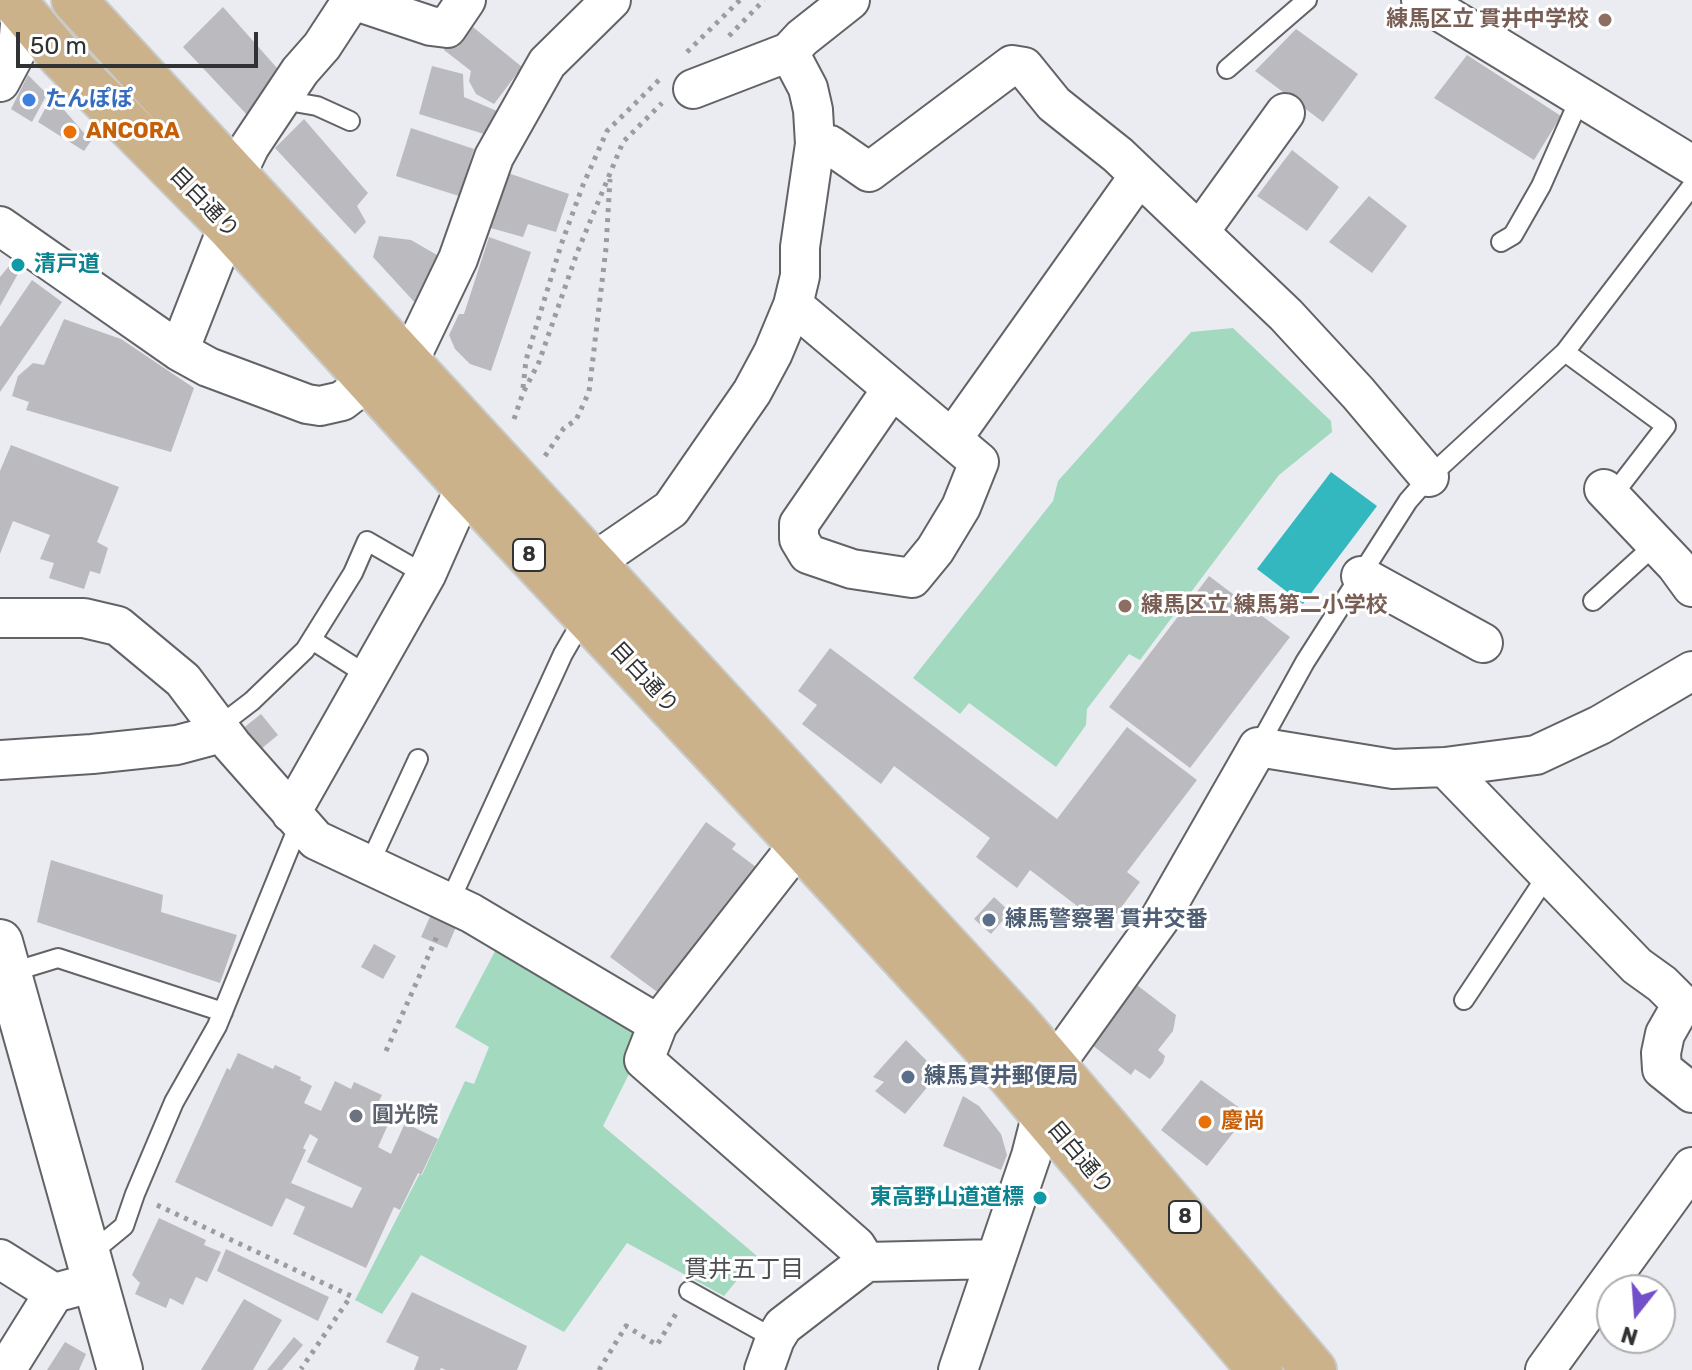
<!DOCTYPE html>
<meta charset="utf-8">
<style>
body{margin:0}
#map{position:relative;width:1692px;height:1370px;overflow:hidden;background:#ebecf1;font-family:Rubik,sans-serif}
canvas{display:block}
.north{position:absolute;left:1596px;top:1274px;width:80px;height:80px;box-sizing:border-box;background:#fff;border:2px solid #adadad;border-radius:50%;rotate:197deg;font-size:22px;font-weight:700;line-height:32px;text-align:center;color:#313233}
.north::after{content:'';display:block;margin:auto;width:28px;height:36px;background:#7350c9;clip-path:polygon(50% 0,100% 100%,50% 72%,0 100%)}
.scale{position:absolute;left:16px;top:32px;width:242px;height:36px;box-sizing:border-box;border:4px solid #313233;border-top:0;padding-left:10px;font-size:24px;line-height:28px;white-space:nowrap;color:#313233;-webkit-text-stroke:6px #fff;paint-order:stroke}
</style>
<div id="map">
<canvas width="1692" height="1370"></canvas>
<div class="north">N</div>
<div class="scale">50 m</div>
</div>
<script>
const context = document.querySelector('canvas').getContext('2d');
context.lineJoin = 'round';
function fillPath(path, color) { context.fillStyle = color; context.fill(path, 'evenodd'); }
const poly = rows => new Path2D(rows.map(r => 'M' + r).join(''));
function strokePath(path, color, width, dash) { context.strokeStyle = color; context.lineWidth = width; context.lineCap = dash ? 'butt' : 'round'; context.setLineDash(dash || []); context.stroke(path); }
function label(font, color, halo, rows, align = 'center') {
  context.font = font + ' Rubik,"Noto Sans JP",sans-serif'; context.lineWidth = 6; context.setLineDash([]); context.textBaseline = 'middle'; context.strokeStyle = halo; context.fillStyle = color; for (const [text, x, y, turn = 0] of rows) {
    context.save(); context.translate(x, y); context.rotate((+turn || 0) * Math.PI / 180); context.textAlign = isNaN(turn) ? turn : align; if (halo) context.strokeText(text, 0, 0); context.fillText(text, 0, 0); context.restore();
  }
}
fillPath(poly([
 [1233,328,1331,421,1332,432,1279,475,1140,660,1129,654,1087,709,1086,725,1056,767,969,703,960,714,913,678,1053,501,1058,481,1191,332],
 [502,938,644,1032,630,1072,603,1126,757,1256,724,1296,627,1243,564,1332,421,1255,382,1314,355,1300,419,1175,422,1175,465,1081,474,1084,489,1047,455,1027]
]), '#a2d9bf');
fillPath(poly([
 [1331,472,1377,506,1303,604,1257,569]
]), '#33b8c0');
fillPath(poly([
 [223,7,277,68,250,118,183,47],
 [473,27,522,67,494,104,476,94,469,81,471,71,444,50,446,42,457,39],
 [1296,29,1358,74,1323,122,1255,71],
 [1467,55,1561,116,1534,160,1434,98],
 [432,66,463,74,464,97,497,111,484,134,419,114],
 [28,75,47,94,32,122,11,109],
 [52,96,91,141,84,151,38,122],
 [304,119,368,193,357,206,366,222,355,234,275,148],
 [411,128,474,149,459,196,396,176],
 [1292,150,1339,187,1307,231,1257,196],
 [508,173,569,194,556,232,528,224,523,237,487,227],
 [1369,196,1407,226,1372,273,1329,242],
 [379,236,411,240,437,255,418,306,373,257],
 [489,237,531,252,491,371,470,364,455,349,449,335,459,314,464,314],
 [9,266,19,272,0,306,0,277],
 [32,280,62,302,0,392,0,327],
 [64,319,121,339,194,388,171,452,26,410,29,402,12,396,18,376,33,363,44,365],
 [11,445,119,487,97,542,108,548,100,574,90,571,84,589,49,578,54,563,40,559,50,535,13,521,0,554,0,471],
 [1209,576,1290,637,1190,768,1109,707],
 [830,648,1057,819,1127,727,1197,780,1127,872,1140,882,1106,928,1030,870,1017,888,976,857,990,838,894,766,881,784,802,724,817,705,798,691],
 [261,714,278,735,255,754,237,733],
 [706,822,736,844,732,849,760,870,722,927,713,920,660,994,610,957],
 [51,860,163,895,161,912,237,935,220,983,37,922],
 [994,897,1010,912,991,934,974,919],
 [433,910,459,920,447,948,421,937],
 [374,944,396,956,383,979,361,967],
 [1133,982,1176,1015,1173,1031,1158,1050,1165,1056,1163,1063,1150,1079,1135,1069,1131,1075,1092,1045],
 [906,1040,939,1073,905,1114,875,1091,884,1082,873,1077],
 [238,1053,273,1069,275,1065,301,1077,300,1080,312,1086,304,1103,321,1111,335,1081,351,1089,354,1082,382,1095,379,1101,395,1109,378,1147,391,1154,405,1123,438,1139,421,1175,418,1173,400,1210,394,1207,366,1268,293,1234,305,1207,286,1198,272,1227,175,1182,227,1068,230,1070],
 [310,1134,318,1139,307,1162,362,1188,352,1208,291,1183,306,1150,303,1148],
 [1201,1080,1248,1114,1207,1166,1161,1130],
 [963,1096,979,1106,1001,1134,1007,1155,1001,1170,943,1146],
 [159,1218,206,1240,204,1245,221,1252,207,1282,196,1277,183,1305,170,1298,166,1308,135,1294,140,1283,132,1275],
 [226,1249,329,1297,318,1321,217,1271],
 [412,1292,527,1346,517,1370,446,1370,441,1368,440,1370,414,1370,419,1357,386,1342],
 [244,1299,282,1320,253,1370,201,1370],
 [294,1337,303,1345,282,1370,267,1370],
 [65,1342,86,1354,79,1370,47,1370]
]), '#bababf');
const service = poly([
 [1227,69,1307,0],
 [282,100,317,106,350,121],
 [1501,242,1513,235,1541,186,1580,98],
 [1565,352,1666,426,1612,496],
 [1593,601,1656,544],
 [312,640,367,675],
 [218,727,252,701,305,650,353,573,367,541,426,575],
 [1258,747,1305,662,1408,501,1429,477,1565,352,1692,186],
 [369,865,418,759],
 [449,903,563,654,585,616],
 [9,973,58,958,223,1012],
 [1464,1000,1548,874],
 [90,1254,124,1226,135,1194,174,1102,217,1026,300,822],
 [689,1291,775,1339]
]);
const minor = poly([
 [353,0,431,26,447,28,466,0],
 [1421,0,1692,165],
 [0,82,18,48,22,0],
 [693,89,789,52,802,38,850,0],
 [815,144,830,145,869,172,1012,65,1024,67,1054,104,1118,155,1286,315,1358,393,1429,477],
 [237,173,250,146,300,71,322,46,352,0],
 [0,226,179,351,208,367,307,404,320,406,342,401,369,380],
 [1200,231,1285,113],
 [793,305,979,462,961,507,935,550,912,578,852,569,808,554,799,539,799,524,892,389],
 [179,351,228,226],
 [409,361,458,259,494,157,547,63,611,0],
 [952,439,1139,176],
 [1604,489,1676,565,1692,587],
 [594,562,671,509,752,392,773,353,793,305,800,276,800,247,815,144,813,110,808,88,789,52],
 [1361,576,1483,643],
 [0,618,84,618,118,626,183,680,232,745,316,840,471,913,658,1024],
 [0,760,92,754,177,745,222,733],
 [1445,767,1637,966,1662,984,1678,1000,1677,1013,1665,1034,1661,1053,1662,1069,1692,1093],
 [291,813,426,575,465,487],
 [799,844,658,1024,644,1060,856,1246,866,1262],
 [0,1259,54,1293],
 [6,1370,54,1293,95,1282],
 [764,1370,775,1339,783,1326,866,1262,996,1259],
 [958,1370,1031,1156,1054,1066,1159,920,1258,747,1393,769,1445,767,1536,755,1600,725,1692,671],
 [1545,1370,1692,1167]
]);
const tertiary = poly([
 [0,942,120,1370]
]);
const primary = poly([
 [13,0,62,58,228,226,465,487,799,844,992,1055,1260,1370],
 [74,0,1017,1022,1314,1370]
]);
strokePath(service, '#626367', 22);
strokePath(minor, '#626367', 42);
strokePath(tertiary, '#626367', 48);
strokePath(primary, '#c9caca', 48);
strokePath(poly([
 [729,36,764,0],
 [687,52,740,0],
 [523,388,526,360,561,245,583,185,607,131,660,79],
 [514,419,523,393,539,362,577,253,623,142,662,103],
 [545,456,564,428,576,420,589,392,606,248,610,179],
 [386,1051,438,934],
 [157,1205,351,1296,301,1369],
 [599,1370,626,1326,657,1345,677,1312]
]), '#9b9ca0', 5, [4, 6]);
strokePath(service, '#fff', 18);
strokePath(minor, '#fff', 38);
strokePath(tertiary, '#fff', 44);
strokePath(primary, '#ccb28a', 44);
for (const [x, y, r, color] of [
 [1605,20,8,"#8d6e63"],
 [29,100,8,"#3f7fe0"],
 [70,132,8,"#e8710a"],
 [18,265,8,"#0f9aa8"],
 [1125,606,8,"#8d6e63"],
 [989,920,8,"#5c6f8a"],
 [908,1077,8,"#5c6f8a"],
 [356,1116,8,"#6b7280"],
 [1205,1122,8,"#e8710a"],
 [1040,1198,8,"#0f9aa8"]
]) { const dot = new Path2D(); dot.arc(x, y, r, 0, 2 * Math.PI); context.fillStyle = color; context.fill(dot); strokePath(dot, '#fff', 3); }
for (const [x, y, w] of [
 [529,555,32],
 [1185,1217,32]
]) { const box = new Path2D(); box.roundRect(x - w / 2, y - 16, w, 32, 6); context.fillStyle = '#fff'; context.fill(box); strokePath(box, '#313233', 2); }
label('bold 20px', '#313233', null, [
 ["8",529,555],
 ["8",1185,1217]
]);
label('bold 22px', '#785e54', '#fff', [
 ["練馬区立 貫井中学校",1589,20],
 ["練馬区立 練馬第二小学校",1141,606,"left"]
], 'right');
label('bold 22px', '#366cbe', '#fff', [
 ["たんぽぽ",45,100]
], 'left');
label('bold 22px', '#c56008', '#fff', [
 ["ANCORA",86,132],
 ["慶尚",1221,1122]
], 'left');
label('22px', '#313233', '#fff', [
 ["目白通り",204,203,46],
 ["目白通り",644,678,47],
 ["目白通り",1080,1158,50]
]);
label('bold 22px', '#0d838f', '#fff', [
 ["清戸道",34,265],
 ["東高野山道道標",1024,1198,"right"]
], 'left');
label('bold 22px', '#4e5e75', '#fff', [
 ["練馬警察署 貫井交番",1005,920],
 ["練馬貫井郵便局",924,1077]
], 'left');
label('bold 22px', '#5b616d', '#fff', [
 ["圓光院",372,1116]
], 'left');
label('24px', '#4e4f53', '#fff', [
 ["貫井五丁目",744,1270]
]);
</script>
